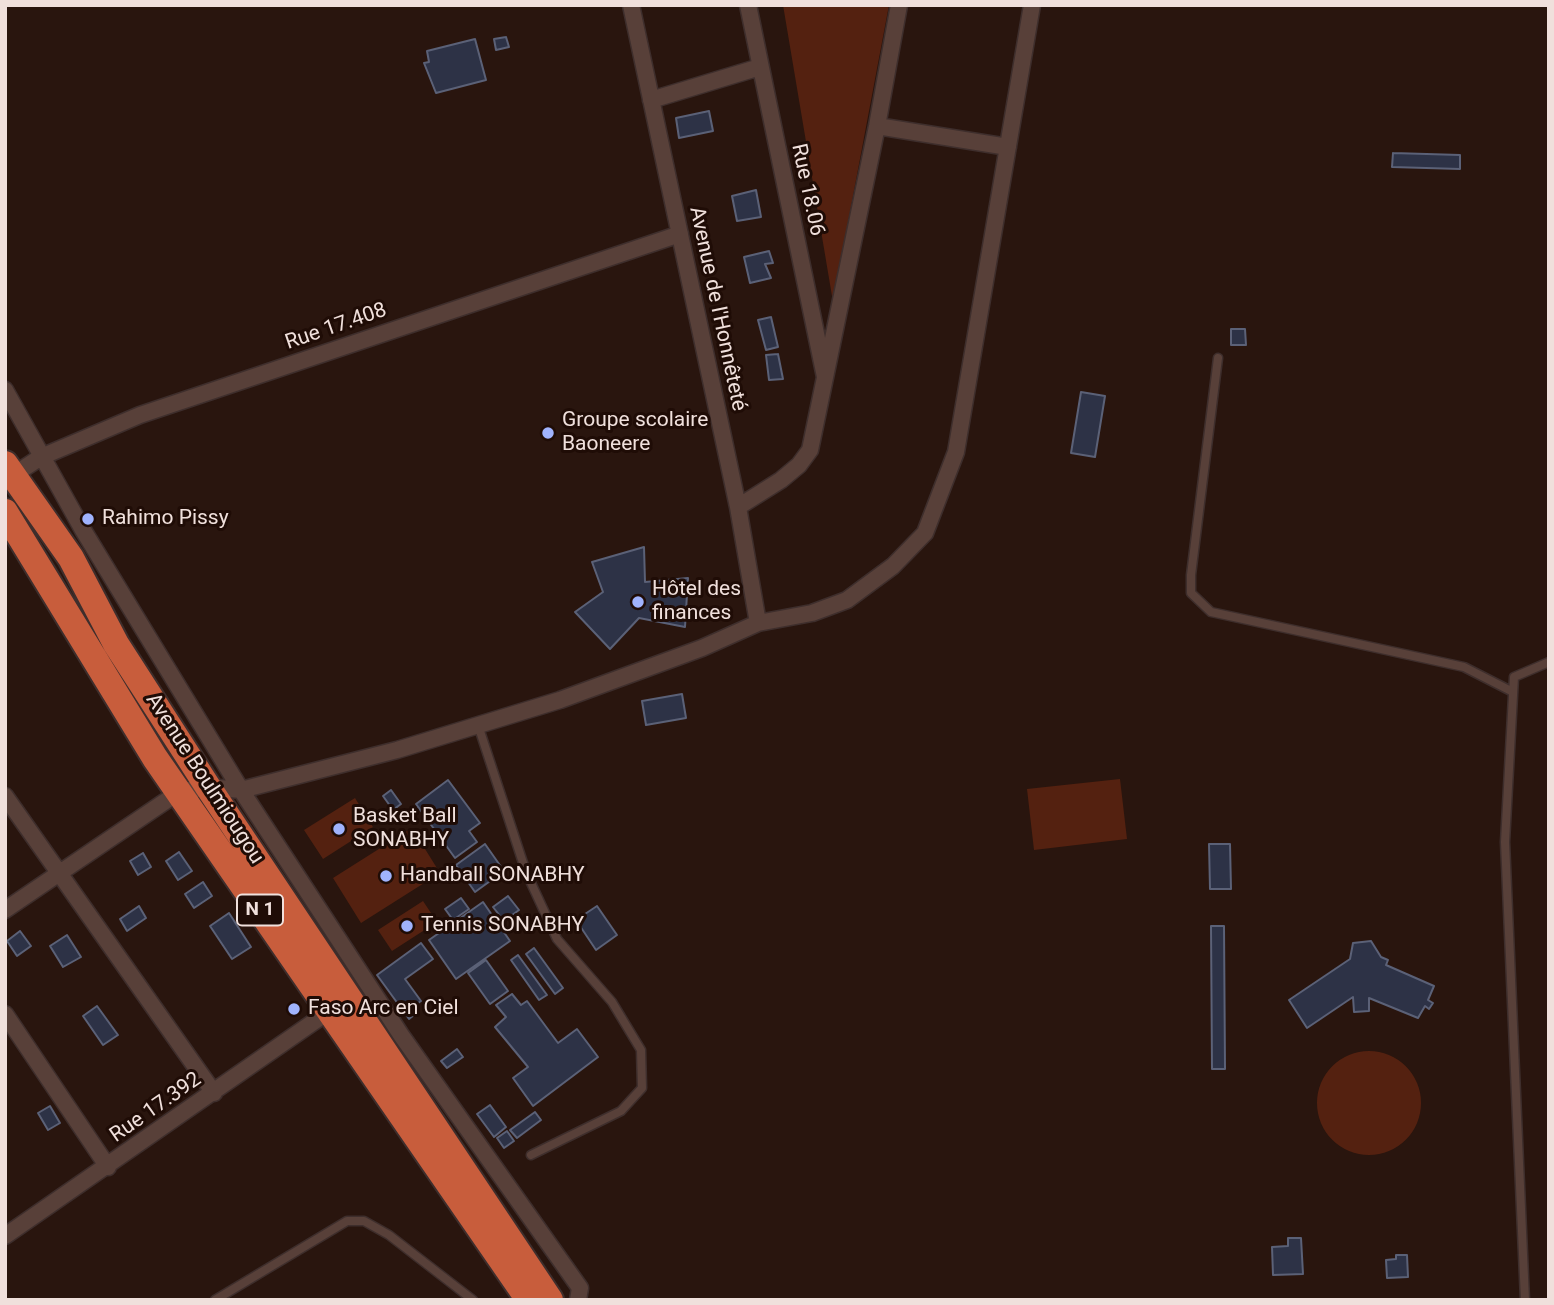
<!DOCTYPE html>
<meta charset="utf-8">
<style>
body{margin:0}
#map{position:relative;width:1554px;height:1305px;overflow:hidden;background:#29150e;font-family:Roboto,sans-serif}
canvas{display:block}
.frame{position:absolute;inset:0;border:7px solid #f0e0dc;pointer-events:none}
</style>
<div id="map">
<canvas width="1554" height="1305"></canvas>
<div class="frame"></div>
</div>
<script>
const context = document.querySelector('canvas').getContext('2d');
context.lineJoin = 'round';
function fillPath(path, color) { context.fillStyle = color; context.fill(path, 'evenodd'); }
const poly = rows => new Path2D(rows.map(r => 'M' + r).join(''));
function strokePath(path, color, width, dash) { context.strokeStyle = color; context.lineWidth = width; context.lineCap = dash ? 'butt' : 'round'; context.setLineDash(dash || []); context.stroke(path); }
function label(font, color, halo, rows, align = 'center') {
  context.font = font + ' Roboto,sans-serif'; context.lineWidth = 6; context.setLineDash([]); context.textBaseline = 'middle'; context.strokeStyle = halo; context.fillStyle = color; for (const [text, x, y, turn = 0] of rows) {
    context.save(); context.translate(x, y); context.rotate((+turn || 0) * Math.PI / 180); context.textAlign = isNaN(turn) ? turn : align; if (halo) context.strokeText(text, 0, 0); context.fillText(text, 0, 0); context.restore();
  }
}
fillPath(poly([
 [783,5,889,5,833,302],
 [1120,779,1127,839,1034,850,1027,789],
 [355,798,373,827,323,859,304,830],
 [412,828,440,873,361,923,333,878],
 [423,901,437,922,392,951,378,930],
 '1317 1103a52 52 0 1 1 104 0a52 52 0 1 1-104 0Z'
]), '#542110');
const building = poly([
 [506,37,509,47,496,50,494,39,506,37],
 [475,39,486,80,436,93,424,63,429,62,427,51,475,39],
 [709,111,713,131,679,138,676,118,709,111],
 [1393,153,1460,155,1460,169,1392,167,1393,153],
 [756,190,761,217,737,221,732,196,756,190],
 [769,251,773,263,765,264,771,278,750,283,744,257,769,251],
 [771,317,778,347,766,350,758,320,771,317],
 [1231,329,1245,329,1246,345,1231,345,1231,329],
 [778,354,783,379,769,380,766,355,778,354],
 [1081,392,1105,396,1095,457,1071,453,1081,392],
 [644,547,645,582,688,578,685,627,639,618,610,649,575,612,603,592,592,562,644,547],
 [682,694,686,718,646,725,642,701,682,694],
 [448,780,480,823,469,831,477,842,455,858,416,804,448,780],
 [391,790,401,804,393,810,383,796,391,790],
 [485,844,504,871,475,892,456,865,485,844],
 [1209,844,1230,844,1231,889,1210,889,1209,844],
 [179,852,192,871,178,880,166,861,179,852],
 [143,853,151,867,138,875,130,861,143,853],
 [203,882,212,896,194,908,185,894,203,882],
 [508,896,519,910,504,921,493,907,508,896],
 [461,898,469,909,453,920,445,909,461,898],
 [483,902,510,941,456,979,429,940,483,902],
 [139,906,146,918,127,931,120,919,139,906],
 [597,906,617,935,596,950,576,920,597,906],
 [229,913,251,947,232,959,210,926,229,913],
 [1211,926,1224,926,1225,1069,1212,1069,1211,926],
 [20,931,31,946,17,956,7,941,20,931],
 [67,935,81,957,63,967,50,946,67,935],
 [1371,941,1381,957,1388,960,1386,965,1434,986,1428,1000,1433,1003,1429,1009,1425,1006,1418,1018,1369,998,1369,1011,1354,1012,1353,997,1307,1028,1289,1000,1350,959,1353,943,1371,941],
 [421,943,433,959,405,979,421,1001,414,1006,418,1012,409,1019,377,975,421,943],
 [534,948,563,988,555,994,526,954,534,948],
 [518,955,547,995,539,1000,511,960,518,955],
 [486,960,508,991,490,1004,468,973,486,960],
 [512,994,521,1005,527,1001,558,1043,577,1029,598,1057,533,1106,513,1078,528,1067,495,1027,506,1017,496,1005,512,994],
 [97,1006,118,1035,103,1045,83,1016,97,1006],
 [457,1049,463,1057,447,1068,441,1061,457,1049],
 [490,1105,506,1127,494,1137,477,1114,490,1105],
 [50,1106,60,1123,48,1130,38,1113,50,1106],
 [535,1112,541,1120,517,1138,510,1130,535,1112],
 [507,1131,514,1141,504,1148,497,1138,507,1131],
 [1288,1238,1301,1238,1303,1274,1273,1275,1272,1247,1288,1246,1288,1238],
 [1396,1255,1407,1255,1408,1277,1387,1278,1386,1260,1396,1259,1396,1255]
]);
fillPath(building, '#2d3246');
strokePath(building, '#5b6177', 2);
const service = poly([
 [1218,358,1191,575,1191,593,1211,612,1464,667,1513,692],
 [478,725,526,872,557,939,612,1002,641,1050,642,1088,621,1111,531,1155],
 [215,1300,347,1221,364,1221,389,1235,473,1300],
 [1525,1300,1505,842,1514,677,1549,662]
]);
const minor = poly([
 [631,5,738,507,758,623],
 [748,5,825,377],
 [651,100,760,67],
 [877,126,1008,147],
 [5,390,83,530,241,790,401,1035,580,1288,578,1300],
 [12,476,41,457,140,415,680,234],
 [738,507,781,480,799,465,810,450,877,126,899,5],
 [5,796,214,1093],
 [5,910,179,792,208,787,241,790,397,750,560,700,702,648,758,623,812,613,847,600,893,566,925,533,956,452,1032,5],
 [5,1014,108,1167],
 [5,1236,328,1012]
]);
const trunk = poly([
 [5,464,71,558,116,644,208,787,550,1300],
 [5,512,155,758,527,1297]
]);
strokePath(service, '#3e2e2c', 11);
strokePath(minor, '#3e2e2c', 19);
strokePath(trunk, '#3e2e2c', 30);
strokePath(service, '#584039', 8);
strokePath(minor, '#584039', 16);
strokePath(trunk, '#c85d3c', 26);
for (const [x, y, r, color] of [
 [548,433,7,"#a0b3fd"],
 [88,519,7,"#a0b3fd"],
 [638,602,7,"#a0b3fd"],
 [339,829,7,"#a0b3fd"],
 [386,876,7,"#a0b3fd"],
 [407,926,7,"#a0b3fd"],
 [294,1009,7,"#a0b3fd"]
]) { const dot = new Path2D(); dot.arc(x, y, r, 0, 2 * Math.PI); context.fillStyle = color; context.fill(dot); strokePath(dot, '#1f0c06', 2.5); }
for (const [x, y, w] of [
 [260,910,46]
]) { const box = new Path2D(); box.roundRect(x - w / 2, y - 15.5, w, 31, 5); context.fillStyle = '#1f0c06'; context.fill(box); strokePath(box, '#f0e0dc', 2); }
label('bold 19px', '#f0e0dc', null, [
 ["N 1",260,910]
]);
label('21px', '#f0e0dc', '#1f0c06', [
 ["Rue 18.06",807,190,78],
 ["Avenue de l'Honnêteté",717,309,78],
 ["Rue 17.408",336,327,-19],
 ["Avenue Boulmiougou",204,779,57],
 ["Rue 17.392",156,1108,-35]
]);
label('21px', '#f0e0dc', '#1f0c06', [
 ["Groupe scolaire",562,421],
 ["Baoneere",562,445],
 ["Rahimo Pissy",102,519],
 ["Hôtel des",652,590],
 ["finances",652,614],
 ["Basket Ball",353,817],
 ["SONABHY",353,841],
 ["Handball SONABHY",400,876],
 ["Tennis SONABHY",421,926],
 ["Faso Arc en Ciel",308,1009]
], 'left');
</script>
